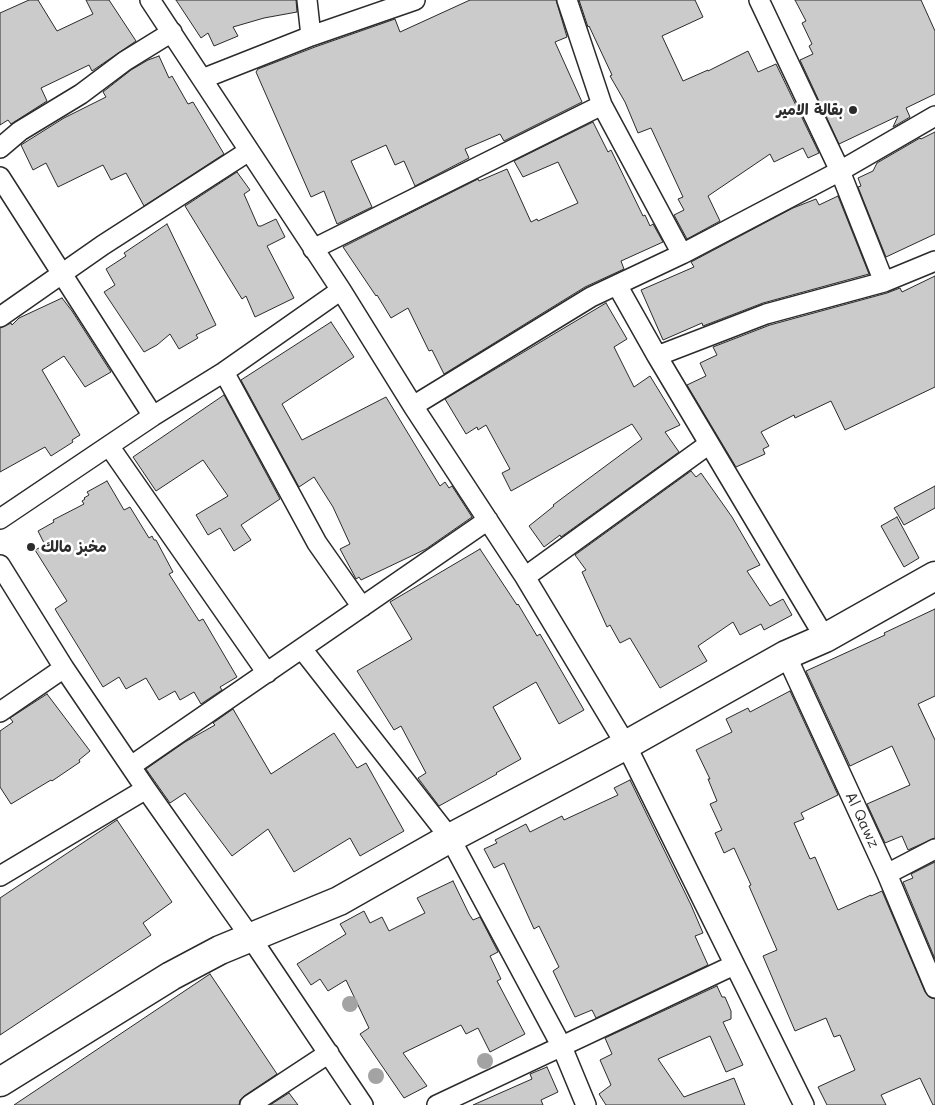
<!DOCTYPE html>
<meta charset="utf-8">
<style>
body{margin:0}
canvas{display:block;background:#fff}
</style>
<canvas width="935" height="1105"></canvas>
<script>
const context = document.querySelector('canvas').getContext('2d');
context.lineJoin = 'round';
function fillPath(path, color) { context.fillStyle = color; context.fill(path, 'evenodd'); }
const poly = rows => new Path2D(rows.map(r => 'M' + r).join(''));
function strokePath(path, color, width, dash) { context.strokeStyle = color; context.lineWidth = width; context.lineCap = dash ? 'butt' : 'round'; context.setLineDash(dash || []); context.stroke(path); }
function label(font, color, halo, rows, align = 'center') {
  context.font = font + ' Mali,"Playpen Sans Arabic",sans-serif'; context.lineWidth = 5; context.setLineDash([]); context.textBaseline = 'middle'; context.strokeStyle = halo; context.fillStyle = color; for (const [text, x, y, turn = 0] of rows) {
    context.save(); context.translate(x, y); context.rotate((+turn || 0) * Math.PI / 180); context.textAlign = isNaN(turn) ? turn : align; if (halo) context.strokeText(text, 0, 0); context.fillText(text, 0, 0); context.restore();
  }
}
const building = poly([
 [29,0,38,0,57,31,93,14,86,0,109,0,136,41,92,71,89,65,41,88,47,101,11,124,8,120,0,125,0,13,29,0],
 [176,0,296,0,297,12,264,18,233,27,238,36,214,46,208,33,201,38,176,0],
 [470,0,556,0,567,37,555,42,582,102,504,141,500,134,465,149,469,158,415,186,404,161,395,165,386,145,351,161,372,207,337,224,324,191,311,197,256,72,258,69,315,47,395,19,400,32,470,0],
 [579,0,695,0,703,17,662,36,683,81,708,70,708,71,748,51,758,72,776,64,819,153,808,158,803,148,774,162,770,154,708,196,720,221,687,239,674,215,684,210,678,199,683,197,651,128,638,133,625,102,610,76,612,75,589,26,588,27,579,0],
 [795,0,921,0,935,31,935,94,906,108,910,117,893,127,898,116,839,144,800,60,813,54,809,46,812,44,802,23,806,21,795,0],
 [159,56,169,78,172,76,188,104,193,102,224,154,144,206,126,173,111,180,103,165,58,187,46,163,33,170,21,145,64,118,106,97,103,92,131,70,148,60,159,56],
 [593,122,608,152,611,150,643,216,645,215,650,226,653,224,663,242,621,261,624,269,585,287,444,374,432,350,429,351,408,308,391,318,377,295,376,296,343,247,478,179,479,181,507,169,531,222,537,219,538,221,578,203,558,162,523,177,514,161,593,122],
 [935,132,935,234,886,257,858,187,861,186,858,178,873,171,877,163,920,138,921,139,935,132],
 [237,172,250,190,244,194,258,226,261,226,276,219,285,237,267,246,294,298,255,317,246,296,242,299,185,206,237,172],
 [838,196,869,274,763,303,703,326,702,323,663,340,641,290,694,267,691,262,793,208,816,199,819,205,838,196],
 [167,224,216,325,196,335,198,338,179,349,170,334,157,345,144,352,104,292,115,285,106,269,126,256,124,253,167,224],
 [935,276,935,387,845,430,831,401,795,418,794,415,761,432,769,446,763,449,765,454,736,467,687,385,706,376,700,363,717,355,713,347,770,325,887,293,900,288,902,292,935,276],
 [62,298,72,311,111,372,85,387,64,356,42,370,80,435,72,440,73,442,51,456,45,447,0,472,0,328,11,323,12,325,19,318,62,298],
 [606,303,627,339,614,347,634,387,650,376,680,425,665,432,679,452,561,537,560,535,544,547,529,526,554,506,553,505,642,439,632,424,511,491,502,473,510,469,486,425,478,430,477,427,466,434,445,399,606,303],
 [331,322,354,357,282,404,302,440,386,397,440,486,445,482,449,488,452,486,472,517,426,549,361,580,359,577,356,579,354,575,340,549,350,544,333,507,314,477,299,487,241,380,331,322],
 [224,395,280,499,241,525,251,540,234,551,220,528,208,535,196,515,228,496,203,460,156,491,133,457,224,395],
 [691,471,696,477,701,473,732,517,760,565,747,571,770,606,783,599,792,615,764,630,761,624,740,635,733,622,698,646,707,661,660,688,630,638,620,643,610,625,607,627,582,572,586,570,575,555,691,471],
 [107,481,124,510,130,507,149,538,152,536,154,540,156,540,173,572,169,574,199,621,203,619,237,677,220,687,222,690,201,704,194,692,180,700,175,691,159,700,146,678,126,689,119,677,103,687,55,609,67,601,35,550,45,545,38,531,54,522,53,520,84,504,82,501,85,499,84,498,89,495,87,492,107,481],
 [935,486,935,508,904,525,894,508,935,486],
 [897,517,919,558,904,567,881,526,897,517],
 [480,549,517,605,518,604,537,636,540,634,584,710,559,724,536,682,493,707,521,759,496,773,497,774,439,806,418,778,426,773,401,726,394,730,357,671,412,639,390,602,480,549],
 [935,609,935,696,918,704,935,740,935,838,908,850,902,836,885,843,867,804,910,785,892,746,850,766,806,671,885,635,884,633,935,609],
 [790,691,838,795,801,813,804,819,794,823,810,859,815,857,838,910,871,895,871,896,882,891,925,992,929,997,935,999,935,1105,933,1105,920,1078,881,1095,886,1105,827,1105,818,1087,855,1070,840,1035,834,1037,826,1018,795,1031,763,956,777,950,749,886,751,885,734,848,724,853,715,833,722,830,710,804,717,801,708,779,710,779,696,750,732,732,726,719,748,708,750,712,790,691],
 [47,694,90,751,79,760,80,762,52,781,51,780,11,804,0,787,0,731,13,722,10,718,47,694],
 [233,709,271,774,334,733,357,768,366,763,404,831,360,856,350,838,294,872,268,829,232,856,185,793,170,803,146,769,185,742,215,725,213,723,233,709],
 [630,780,691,905,703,933,695,936,708,965,596,1018,592,1010,575,1017,553,971,559,967,539,926,534,929,504,863,494,868,484,849,497,843,495,840,526,824,530,832,562,816,564,820,618,795,614,788,630,780],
 [117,820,172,902,143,923,151,935,0,1035,0,898,117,820],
 [935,862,935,959,903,882,913,878,911,874,935,862],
 [453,881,469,914,473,920,480,917,498,952,490,956,501,979,497,981,525,1034,490,1052,478,1028,466,1034,461,1025,403,1053,427,1086,404,1098,360,1034,369,1028,346,980,328,991,320,979,311,985,297,964,346,934,340,924,364,911,370,923,382,917,389,931,425,913,417,898,453,881],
 [210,974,277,1074,244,1096,240,1100,239,1105,14,1105,210,974],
 [717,986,722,997,725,997,731,1011,731,1019,723,1022,743,1065,726,1072,710,1036,658,1059,684,1097,734,1078,745,1105,606,1105,599,1094,611,1085,600,1060,612,1054,605,1038,717,986],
 [547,1067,558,1092,541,1100,543,1105,473,1105,532,1079,530,1074,547,1067],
 [289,1093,298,1105,270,1105,289,1093]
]);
fillPath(building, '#cbcbcb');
strokePath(building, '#2b2b2b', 1);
const street = poly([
 [150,0,341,290,413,406,525,577,626,745,804,1105],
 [307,0,311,36],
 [567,0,602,105,682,254],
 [759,0,840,171,884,282],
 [202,79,311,36,415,0],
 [0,148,20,131,81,94,125,61,172,32],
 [0,177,153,416],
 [313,249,602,105],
 [617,285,657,356,825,638],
 [0,317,103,245,249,151],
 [657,356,766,314,884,282,935,261],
 [224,372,317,543,362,607],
 [413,406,591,297,682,254,840,171,935,116],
 [109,446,267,673],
 [0,519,153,416,224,372,341,290],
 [0,565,64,668,146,789,251,938,363,1105],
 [525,577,709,444],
 [302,649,450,838,562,1047,586,1105],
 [786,655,887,874,935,988],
 [0,712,64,668],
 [131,766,488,520],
 [887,874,935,849],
 [0,876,146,789],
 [250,1105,329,1053],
 [437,1105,734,965]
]);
const secondary = poly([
 [0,1082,171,976,220,950,339,901,450,838,626,745,786,655,825,638,935,576]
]);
strokePath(street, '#2b2b2b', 22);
strokePath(secondary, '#2b2b2b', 31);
strokePath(street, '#fff', 19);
strokePath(secondary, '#fff', 28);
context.fillStyle = '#a3a3a3';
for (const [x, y] of [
 [350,1004],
 [485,1061],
 [376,1076]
]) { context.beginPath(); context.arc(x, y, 8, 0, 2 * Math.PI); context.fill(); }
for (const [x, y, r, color] of [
 [853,110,5,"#2b2b2b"],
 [31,547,5,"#2b2b2b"]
]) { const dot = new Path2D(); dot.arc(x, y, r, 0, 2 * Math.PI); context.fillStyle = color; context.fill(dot); strokePath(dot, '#fff', 2); }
label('bold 15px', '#2b2b2b', '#fff', [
 ["بقالة الامير",843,110],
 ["مخبز مالك",41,547,"left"]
], 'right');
label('15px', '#2b2b2b', '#fff', [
 ["Al Qawz",862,820,65]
]);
</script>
